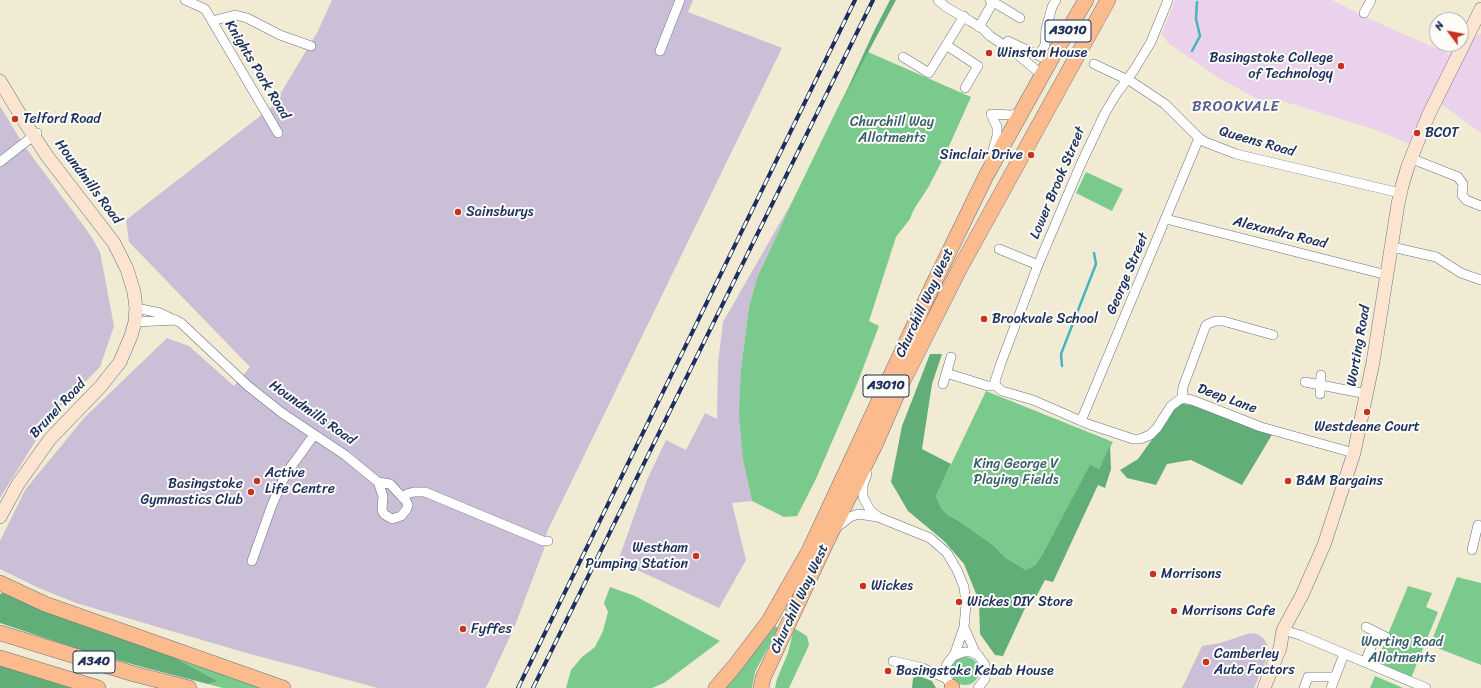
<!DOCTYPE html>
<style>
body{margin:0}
#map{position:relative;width:1481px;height:688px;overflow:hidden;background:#f2ebd3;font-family:Sriracha,sans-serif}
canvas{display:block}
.north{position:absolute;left:1429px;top:12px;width:40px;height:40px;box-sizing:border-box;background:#fdfcf7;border:1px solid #a3aaba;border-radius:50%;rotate:302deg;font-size:11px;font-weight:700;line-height:16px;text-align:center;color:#1b2f5e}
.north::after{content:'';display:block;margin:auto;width:14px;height:18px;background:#c8321e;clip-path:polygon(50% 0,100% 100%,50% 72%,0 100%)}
</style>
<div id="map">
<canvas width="1481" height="688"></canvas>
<div class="north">N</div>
</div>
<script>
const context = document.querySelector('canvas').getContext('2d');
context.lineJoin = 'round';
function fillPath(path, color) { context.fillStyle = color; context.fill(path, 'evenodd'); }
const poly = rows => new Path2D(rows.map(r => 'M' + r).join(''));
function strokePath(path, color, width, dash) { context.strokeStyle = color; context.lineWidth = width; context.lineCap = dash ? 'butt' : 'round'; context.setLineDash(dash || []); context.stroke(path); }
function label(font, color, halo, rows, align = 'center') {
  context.font = font + ' Sriracha,sans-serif'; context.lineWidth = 4; context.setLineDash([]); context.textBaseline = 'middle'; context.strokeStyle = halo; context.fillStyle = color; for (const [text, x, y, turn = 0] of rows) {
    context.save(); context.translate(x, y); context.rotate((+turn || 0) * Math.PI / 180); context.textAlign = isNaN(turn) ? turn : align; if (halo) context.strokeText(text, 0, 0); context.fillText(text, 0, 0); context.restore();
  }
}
fillPath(poly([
 [1175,0,1332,0,1367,18,1449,54,1481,33,1481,133,1433,98,1410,144,1376,130,1276,99,1259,100,1219,78,1168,43,1162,33]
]), '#ead1ec');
fillPath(poly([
 [332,0,693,0,688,12,782,48,547,532,544,549,514,628,486,688,378,688,243,652,76,603,39,588,0,569,0,541,25,490,84,418,167,338,189,346,234,386,250,367,129,242,126,220,273,106,318,31],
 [0,106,23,144,91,236,100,252,114,326,100,367,51,416,0,498],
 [793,200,757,278,749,307,741,369,743,460,752,501,732,503,746,560,719,608,618,561,647,480,666,440,686,450,705,413,717,419,718,363,723,322],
 [1250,633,1258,634,1264,639,1267,644,1268,656,1254,688,1182,688,1202,646,1220,643]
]), '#cabfd6');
fillPath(poly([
 [868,52,971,97,945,155,929,186,913,211,910,219,896,237,869,321,879,326,857,384,815,481,797,516,784,517,752,501,743,460,739,414,741,369,749,307,757,278,793,200,840,103],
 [1086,172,1123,189,1112,211,1076,193],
 [986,391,1113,442,1099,469,1090,466,1042,555,1035,565,1026,570,1006,558,993,545,959,521,948,515,941,508,936,496],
 [1457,577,1481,583,1481,665,1430,645],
 [1408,586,1432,593,1426,607,1438,612,1411,678,1376,663],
 [610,587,635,596,720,641,664,683,652,688,566,688,571,670,582,657,595,647,603,631,608,612,604,603],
 [772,624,778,628,755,672,752,688,722,688],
 [794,628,807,636,809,645,789,688,775,688,777,679,788,653],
 [142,640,272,688,223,688,208,684,218,681],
 '951 671a14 14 0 1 1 28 0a14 14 0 1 1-28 0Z',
 [1375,676,1403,688,1370,688]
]), '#79ca8c');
fillPath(poly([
 [890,0,896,0,841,103,875,29],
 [930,354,942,354,932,384,922,449,951,464,936,496,941,508,948,515,959,521,993,545,1006,558,1026,570,1035,565,1042,555,1090,465,1099,469,1110,446,1111,469,1105,488,1098,485,1053,582,1045,580,1036,597,1031,595,1003,656,995,655,980,634,979,601,964,564,944,541,908,511,891,482,902,426],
 [1178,403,1201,407,1273,433,1242,485,1191,460,1167,464,1156,485,1127,478,1120,470,1138,459],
 [3,593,142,640,218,681,208,684,146,668,81,650,0,623,0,594],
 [0,661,81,688,0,688],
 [919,676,932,681,936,688,912,688,913,678]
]), '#62ae78');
strokePath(poly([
 [1192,51,1200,36,1196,19,1197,2],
 [1062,366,1061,354,1096,264,1094,253]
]), '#46b4c1', 2.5);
const street = poly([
 [185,0,205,9,278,133],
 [938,0,946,7,970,21,983,29,990,36,1017,54,1042,75],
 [990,0,1020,18],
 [1364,13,1371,0],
 [212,21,235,15,247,18,280,35,311,46],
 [979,27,993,2],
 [1008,41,1050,61],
 [946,45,978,66,965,88],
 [1042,50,1045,45,1046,29,1052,7,1056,0],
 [660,51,680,0],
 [903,57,929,73,964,16],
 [1094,64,1132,82,1165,104,1199,138,1205,142,1236,154,1400,193],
 [1410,158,1458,177,1463,184,1462,195,1466,200,1481,206],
 [990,161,997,136,997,127,991,114,1012,115,1021,113],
 [0,162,37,133],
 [1166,219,1387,275],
 [1392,247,1436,257,1461,273,1481,280],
 [999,249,1038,265],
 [136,308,160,313,181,323,248,386,282,413,345,455,378,482,390,484,406,501,408,505,406,510,401,516,392,519,384,514,382,510,383,496,378,482],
 [135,322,176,320],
 [946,373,988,386,996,386],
 [1305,382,1367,394],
 [943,384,951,357],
 [996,386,995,381,1001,363,1038,265,1080,166,1105,113,1117,93,1134,70,1151,42,1168,0],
 [996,386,1002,391,1033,400,1088,424,1133,439,1140,439,1150,435,1157,428,1171,406,1182,398,1192,400,1261,427,1354,453],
 [1320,394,1321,375],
 [1182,398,1183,387,1206,325,1215,321,1223,321,1273,335],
 [1081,421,1199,138],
 [867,474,863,485,863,497,870,510,877,516],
 [403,498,407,494,414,492,425,492,543,541,548,541],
 [836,528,850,517,858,514,878,517,930,538,947,553,957,570,964,587,966,604,964,627,954,656],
 [1472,550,1478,525],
 [252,561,272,505,283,480,288,471,314,435],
 [964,627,976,654],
 [1366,627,1386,637],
 [1283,630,1300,635,1426,688],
 [893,661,923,668,947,679],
 [1365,662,1377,633],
 [953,688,948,681,946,676,945,671,947,664,953,656,964,652,971,652,978,655,985,665,986,672,985,679,978,688],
 [1304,688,1308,677,1334,677],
 [1331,688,1344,654]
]);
const secondary = poly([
 [0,81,24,121,47,156,114,243,127,269,134,292,136,308,135,322,131,336,120,362,101,386,50,439,18,484,0,517],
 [1264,688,1280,648,1283,630,1302,595,1324,545,1354,453,1373,362,1398,204,1402,186,1408,166,1428,116,1481,9]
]);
const primary = poly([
 [0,583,45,604,283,688],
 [0,633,134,674,189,688],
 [0,658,98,688],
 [952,687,952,688],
 [716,688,734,667,769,621,809,551,932,287,986,176,1050,61,1086,0],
 [761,688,763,678,826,543,875,445,901,385,960,268,1108,0]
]);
strokePath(street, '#667187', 10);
strokePath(secondary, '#667187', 14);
strokePath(primary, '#667187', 16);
strokePath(street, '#fff', 9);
strokePath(secondary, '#fde4d1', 13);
strokePath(primary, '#fbbb8c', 15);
const rail = poly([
 [518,688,855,0],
 [533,688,873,0]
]);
strokePath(rail, '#1b2f5e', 4);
strokePath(rail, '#fdfcf7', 2.5, [8]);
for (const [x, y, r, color] of [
 [989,53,4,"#c8321e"],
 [1341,66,4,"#c8321e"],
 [15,119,4,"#c8321e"],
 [1417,133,4,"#c8321e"],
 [1031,155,4,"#c8321e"],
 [458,212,4,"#c8321e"],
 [984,319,4,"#c8321e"],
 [1367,412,4,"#c8321e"],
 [257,481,4,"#c8321e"],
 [1288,481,4,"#c8321e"],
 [251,492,4,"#c8321e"],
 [696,556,4,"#c8321e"],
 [1153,574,4,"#c8321e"],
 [863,586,4,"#c8321e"],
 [959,602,4,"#c8321e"],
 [1174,611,4,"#c8321e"],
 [463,629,4,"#c8321e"],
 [1206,662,4,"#c8321e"],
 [888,671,4,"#c8321e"]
]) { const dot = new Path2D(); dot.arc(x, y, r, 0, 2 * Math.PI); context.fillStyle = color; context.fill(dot); strokePath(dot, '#fdfcf7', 1.5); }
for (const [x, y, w] of [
 [1068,31,46],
 [886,386,46],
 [94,662,42]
]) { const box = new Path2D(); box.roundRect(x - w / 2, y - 11, w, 22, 3); context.fillStyle = '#fdfcf7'; context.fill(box); strokePath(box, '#1b2f5e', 1); }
label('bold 13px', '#1b2f5e', null, [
 ["A3010",1068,31],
 ["A3010",886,386],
 ["A340",94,662]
]);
label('14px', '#1b2f5e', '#fdfcf7', [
 ["Winston House",997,53],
 ["Basingstoke College",1333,58,"right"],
 ["of Technology",1333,74,"right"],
 ["Telford Road",23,119],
 ["BCOT",1425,133],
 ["Sinclair Drive",1023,155,"right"],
 ["Sainsburys",466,212],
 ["Brookvale School",992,319],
 ["Westdeane Court",1367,427,"center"],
 ["Active",265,473],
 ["Life Centre",265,489],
 ["B&M Bargains",1296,481],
 ["Basingstoke",243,484,"right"],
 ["Gymnastics Club",243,500,"right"],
 ["Westham",688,548,"right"],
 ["Pumping Station",688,564,"right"],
 ["Morrisons",1161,574],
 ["Wickes",871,586],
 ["Wickes DIY Store",967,602],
 ["Morrisons Cafe",1182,611],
 ["Fyffes",471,629],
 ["Camberley",1214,654],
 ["Auto Factors",1214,670],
 ["Basingstoke Kebab House",896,671]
], 'left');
label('14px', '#1b2f5e', '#fdfcf7', [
 ["Knights Park Road",257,70,59],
 ["Queens Road",1257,142,16],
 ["Houndmills Road",88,182,53],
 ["Lower Brook Street",1058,183,-67],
 ["Alexandra Road",1280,233,14],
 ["George Street",1128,274,-67],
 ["Churchill Way West",925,303,-65],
 ["Worting Road",1359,346,-80],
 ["Deep Lane",1227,399,20],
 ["Brunel Road",58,409,-47],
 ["Houndmills Road",312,413,35],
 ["Churchill Way West",800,599,-65]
]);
label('14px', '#375e6c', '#fdfcf7', [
 ["Churchill Way",892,122],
 ["Allotments",892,138],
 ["King George V",1016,464],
 ["Playing Fields",1016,480],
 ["Worting Road",1402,642],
 ["Allotments",1402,658]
]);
context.letterSpacing = '1px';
label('15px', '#565e8b', '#fdfcf7', [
 ["BROOKVALE",1236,107]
]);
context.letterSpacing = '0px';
</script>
